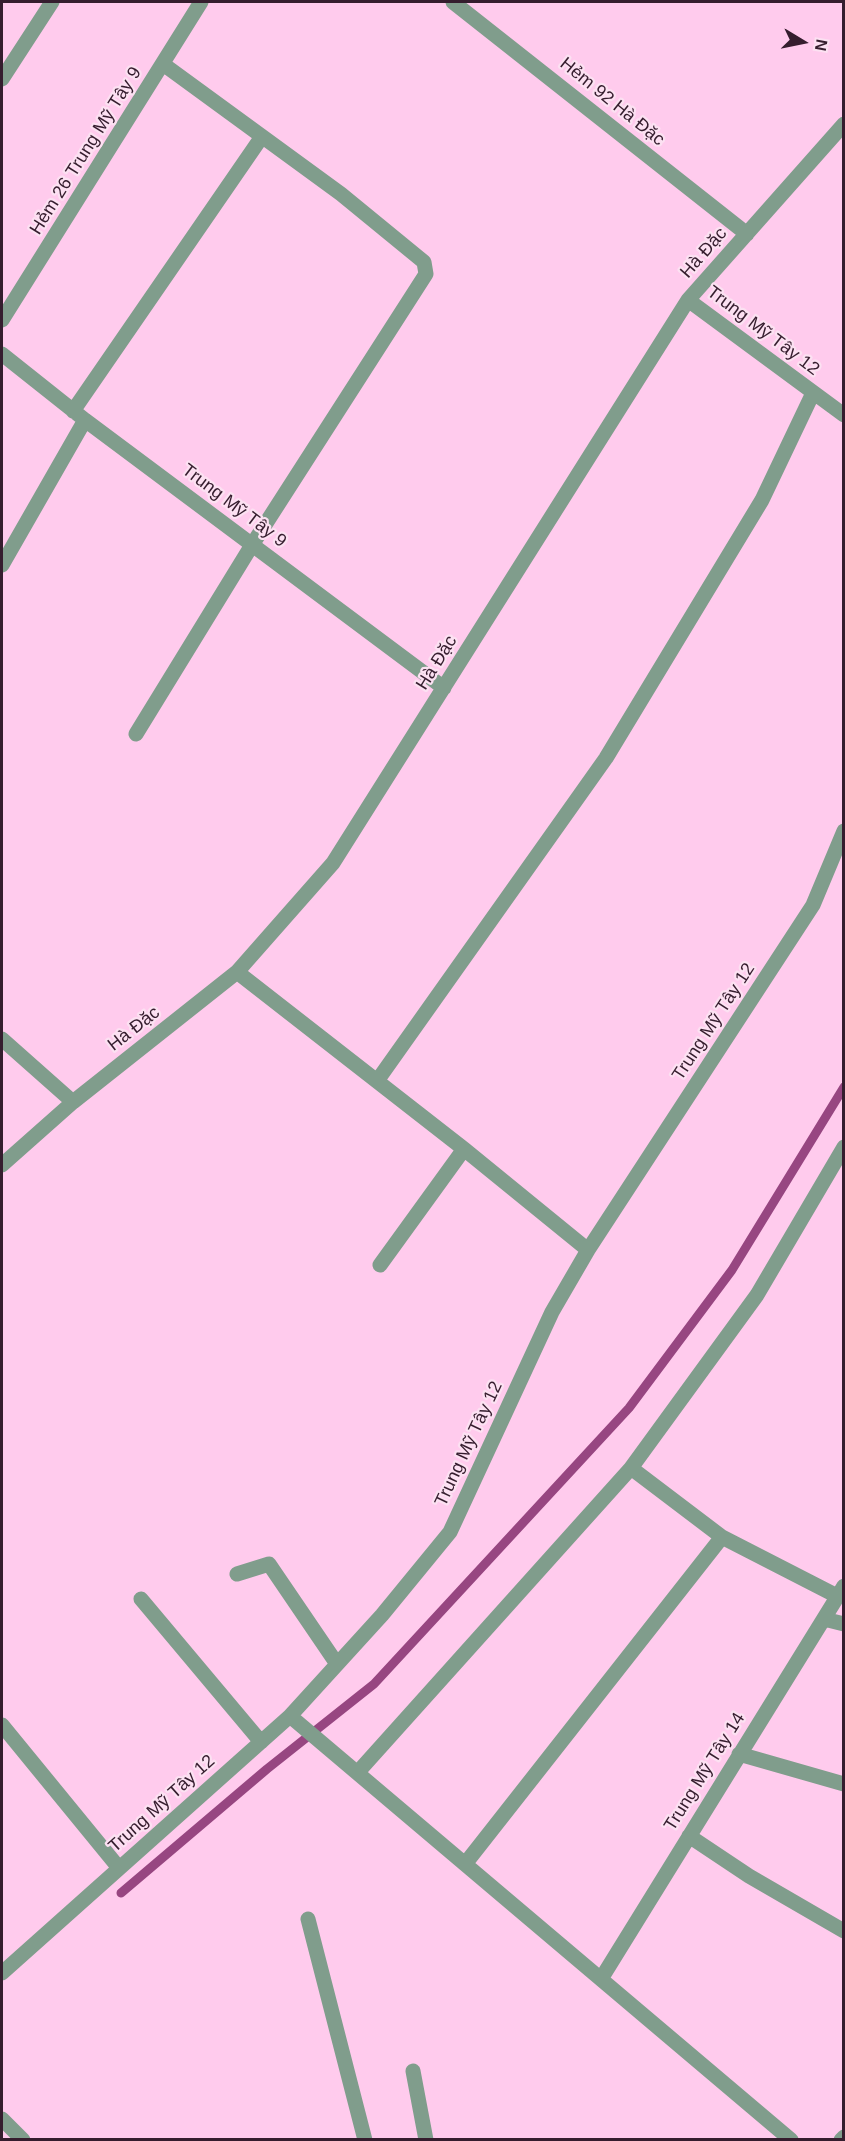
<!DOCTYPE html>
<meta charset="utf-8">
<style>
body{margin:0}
#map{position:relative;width:845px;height:2141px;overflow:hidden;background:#ffcbed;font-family:Arial,sans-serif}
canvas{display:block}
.frame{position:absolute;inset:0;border:3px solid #351d2e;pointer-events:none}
.north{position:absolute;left:773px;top:12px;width:60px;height:60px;-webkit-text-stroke:4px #fce1f2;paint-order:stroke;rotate:100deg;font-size:16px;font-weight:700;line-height:24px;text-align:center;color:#351d2e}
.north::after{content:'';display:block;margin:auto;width:21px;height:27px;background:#351d2e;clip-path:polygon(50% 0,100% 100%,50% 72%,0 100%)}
</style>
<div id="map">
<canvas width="845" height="2141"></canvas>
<div class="frame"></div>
<div class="north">N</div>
</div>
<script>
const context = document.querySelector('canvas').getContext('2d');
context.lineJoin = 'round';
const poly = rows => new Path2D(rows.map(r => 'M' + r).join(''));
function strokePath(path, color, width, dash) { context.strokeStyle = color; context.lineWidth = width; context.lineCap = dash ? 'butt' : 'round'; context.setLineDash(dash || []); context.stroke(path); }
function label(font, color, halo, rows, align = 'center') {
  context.font = font + ' Arial,sans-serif'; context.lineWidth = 4.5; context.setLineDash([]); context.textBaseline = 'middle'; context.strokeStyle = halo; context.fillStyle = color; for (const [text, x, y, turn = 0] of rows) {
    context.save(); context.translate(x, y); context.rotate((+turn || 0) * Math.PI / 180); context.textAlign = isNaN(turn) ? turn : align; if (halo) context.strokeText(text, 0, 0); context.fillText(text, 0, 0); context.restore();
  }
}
strokePath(poly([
 [121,1893,267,1769,374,1684,629,1408,732,1270,844,1087]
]), '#974681', 9);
strokePath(poly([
 [308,1919,365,2140],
 [413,2071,426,2140]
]), '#809d8c', 15);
strokePath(poly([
 [453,2,747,234],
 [2,79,52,2],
 [688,300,844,415],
 [2,320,201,2],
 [2,354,85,420,444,688],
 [73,411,261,138],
 [2,565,85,420],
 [136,734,252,545,426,274,424,262,341,194,163,64],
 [237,972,464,1149,588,1250],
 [2,1039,73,1102],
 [377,1081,606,758,762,500,813,393],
 [2,1165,73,1102,237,972,333,863,688,300,844,124],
 [380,1265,464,1149],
 [722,1537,631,1468,757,1295,844,1147],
 [237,1574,269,1564,337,1664],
 [141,1599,261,1742],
 [824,1619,844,1624],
 [290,1716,791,2140],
 [2,1725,119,1868],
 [739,1754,844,1784],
 [358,1772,631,1468],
 [689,1836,749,1876,844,1931],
 [465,1864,722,1537,837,1596],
 [2,1973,290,1716,382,1615,450,1532,552,1312,588,1250,813,905,844,831],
 [601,1979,844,1586],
 [2,2119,23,2140],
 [841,2140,844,2137]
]), '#809d8c', 15);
label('18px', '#351d2e', '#fce1f2', [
 ["Hẻm 92 Hà Đặc",612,102,39],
 ["Hẻm 26 Trung Mỹ Tây 9",86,151,-58],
 ["Hà Đặc",704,253,-49],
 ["Trung Mỹ Tây 12",763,331,37],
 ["Trung Mỹ Tây 9",234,506,37],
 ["Hà Đặc",437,663,-58],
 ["Trung Mỹ Tây 12",714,1022,-57],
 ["Hà Đặc",134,1029,-38],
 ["Trung Mỹ Tây 12",469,1444,-65],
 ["Trung Mỹ Tây 14",705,1772,-58],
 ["Trung Mỹ Tây 12",162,1804,-42]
]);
</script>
